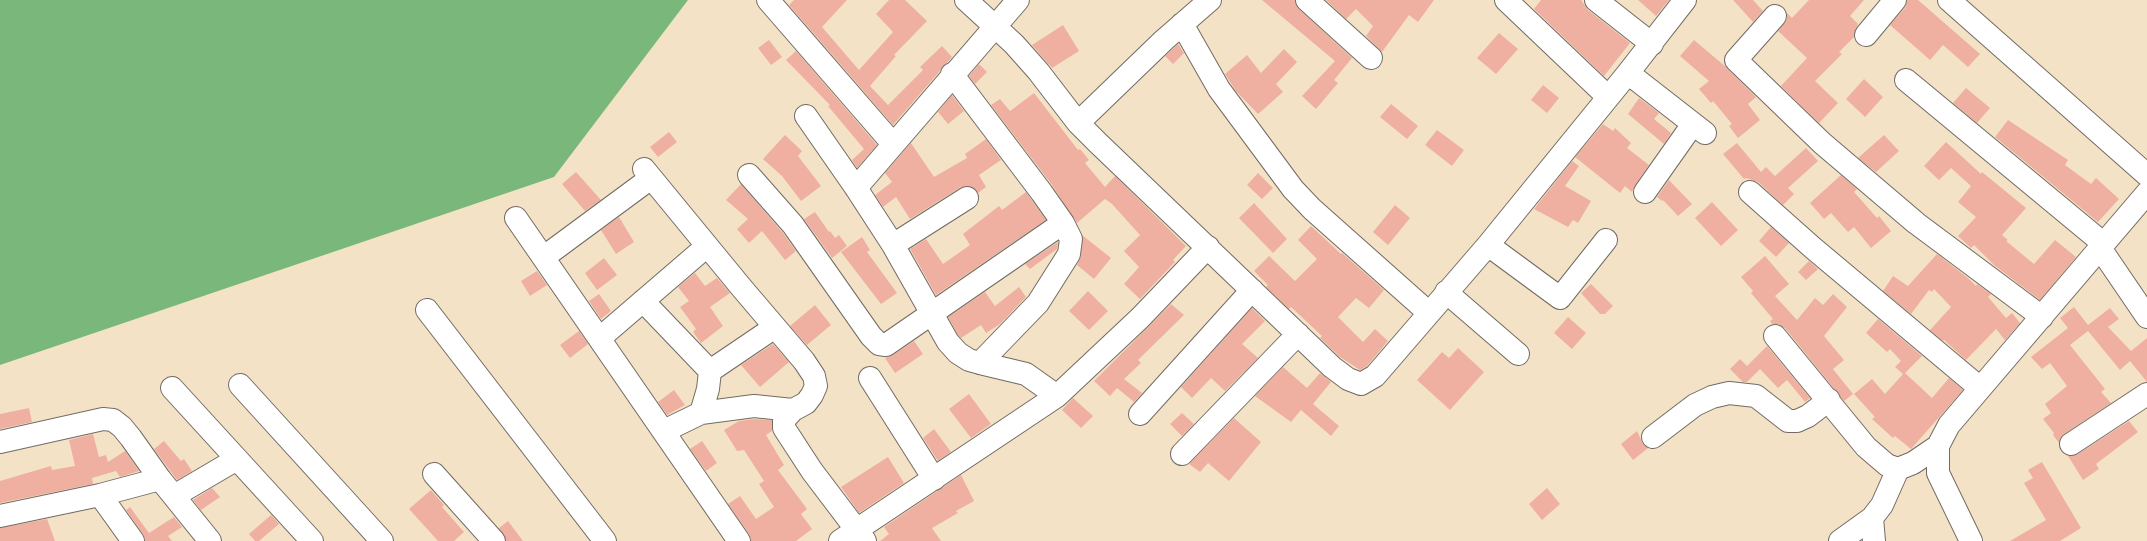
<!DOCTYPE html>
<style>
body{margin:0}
canvas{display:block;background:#f4e2c7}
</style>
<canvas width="2147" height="541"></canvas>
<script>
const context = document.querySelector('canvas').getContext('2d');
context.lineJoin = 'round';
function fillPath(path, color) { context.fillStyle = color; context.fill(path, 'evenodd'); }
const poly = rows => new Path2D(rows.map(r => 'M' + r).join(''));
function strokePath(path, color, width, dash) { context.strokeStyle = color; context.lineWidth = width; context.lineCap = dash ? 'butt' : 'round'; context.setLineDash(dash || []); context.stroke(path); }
fillPath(poly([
 [0,0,688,0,554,177,0,365]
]), '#79b87a');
fillPath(poly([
 [794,0,847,0,822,27,859,70,893,32,876,14,889,0,905,0,927,21,894,55,896,56,870,86,888,105,923,70,920,67,942,46,952,57,893,125,789,5],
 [1262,0,1295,0,1299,9,1352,58,1334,80,1338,83,1316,109,1302,96,1335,61],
 [1326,0,1434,0,1418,22,1409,15,1382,52,1366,36,1373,26,1356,9,1346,19],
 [1541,0,1581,0,1588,10,1630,43,1604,76,1534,9],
 [1638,0,1669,0,1656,16],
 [1733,0,1753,0,1763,11,1753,22],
 [1809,0,1864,0,1850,16,1858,24,1854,33,1854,37,1839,52,1842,54,1815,81,1838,103,1819,123,1781,86,1807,58,1778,31,1787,19,1787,13,1792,18],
 [1907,0,1918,0,1980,54,1968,67,1943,45,1930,60,1890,25,1905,8],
 [1063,25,1079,51,1052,68,1032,45],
 [1499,33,1518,49,1496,74,1477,58],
 [769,40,782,57,771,65,758,48],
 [1694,40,1726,67,1756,97,1748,104,1760,120,1738,138,1729,126,1732,124,1713,101,1711,103,1699,89,1709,81,1680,56],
 [1178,44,1184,53,1173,64,1165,56],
 [1284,49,1297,62,1276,84,1283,92,1258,114,1236,91,1225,74,1247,55,1261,73],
 [796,51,877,145,857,168,852,160,864,149,828,106,830,105,786,60],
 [979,64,987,72,975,84,969,76],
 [1864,79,1883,97,1865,117,1846,99],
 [1543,85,1559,98,1547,113,1531,100],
 [1966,88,1990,108,1977,123,1953,103],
 [1034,93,1078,150,1080,149,1089,160,1085,163,1105,187,1115,176,1186,246,1173,260,1175,262,1140,299,1124,284,1139,267,1124,251,1140,235,1112,204,1105,199,1077,223,1052,185,991,105,1000,99,1010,111],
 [952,95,964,111,948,124,938,112],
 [1639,98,1659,113,1654,119,1671,133,1664,144,1628,114],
 [1391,104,1418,126,1407,139,1380,117],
 [2008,120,2068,160,2065,165,2091,184,2096,178,2119,199,2098,222,1995,137],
 [1603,124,1613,131,1615,128,1631,143,1627,148,1649,165,1635,185,1632,192,1625,186,1620,193,1575,157],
 [1437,130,1464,150,1452,166,1425,145],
 [669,132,677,142,658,157,650,147],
 [785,135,802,151,798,156,821,186,801,201,782,176,763,159],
 [1884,135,1899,151,1876,172,1858,158],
 [986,139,1001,160,979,175,986,187,978,193,972,187,961,187,910,219,896,197,883,207,875,195,892,182,885,173,911,143,934,177,967,158,965,154],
 [1946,142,1981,174,1982,172,2026,208,2002,235,2008,240,2006,241,2034,264,2055,240,2076,257,2040,300,1994,265,1974,245,1971,248,1958,236,1976,217,1958,202,1971,186,1951,168,1939,180,1924,166],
 [1737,143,1761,172,1766,167,1775,176,1806,148,1818,161,1788,188,1794,194,1783,205,1758,182,1746,178,1744,179,1723,154],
 [1572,161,1579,166,1565,186,1591,201,1578,223,1573,220,1568,227,1534,209],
 [576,172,601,200,585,211,562,184],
 [1258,173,1273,188,1262,199,1247,185],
 [1841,175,1857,189,1854,192,1877,218,1879,216,1891,231,1871,248,1854,227,1848,232,1831,213,1824,219,1810,203],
 [1669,180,1692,204,1678,216,1663,200,1662,201,1657,197],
 [741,184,783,233,796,251,785,260,762,231,749,243,737,229,748,219,726,200],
 [1026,192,1046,220,936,295,910,249,926,239,943,264,970,245,963,234,999,206,1002,210],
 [1712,202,1738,230,1721,246,1695,218],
 [1254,203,1287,239,1273,253,1239,218],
 [1395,205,1410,218,1388,245,1373,232],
 [815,212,829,232,830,231,835,238,839,235,847,246,832,258,804,219],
 [619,217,634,242,616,254,601,230],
 [1311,226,1341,254,1342,253,1384,290,1369,308,1356,298,1338,317,1363,342,1375,329,1388,341,1367,366,1360,370,1340,357,1320,338,1322,336,1291,307,1289,309,1266,287,1268,285,1254,271,1269,256,1295,281,1317,259,1298,240],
 [1771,227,1789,243,1776,257,1759,241],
 [1082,235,1111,258,1094,279,1077,265,1081,256],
 [862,237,870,250,867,252,897,293,881,304,841,252],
 [1058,242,1057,249,1030,269,1025,264],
 [1937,254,1968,278,1976,286,1977,284,1991,294,1988,297,2006,318,2012,313,2020,323,2005,340,1996,329,1966,360,1944,340,1943,341,1930,330,1951,307,1934,289,1932,292,1929,290,1911,314,1883,291,1893,276,1908,286],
 [1765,256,1789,284,1775,296,1797,320,1815,298,1823,305,1833,294,1847,307,1824,336,1844,360,1833,369,1853,394,1844,401,1785,328,1779,324,1772,324,1770,321,1773,319,1751,293,1753,291,1741,277],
 [604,258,617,275,597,290,585,273],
 [1809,261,1818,269,1806,280,1798,272],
 [537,271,547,285,530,296,521,281],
 [695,273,705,286,717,278,730,293,710,307,723,326,701,343,693,332,696,329,680,307,689,301,678,287],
 [1591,284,1613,306,1605,314,1600,314,1581,293],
 [1019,287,1026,297,1000,324,986,333,981,325,961,338,958,335,948,317,985,292,995,306],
 [1088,291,1108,311,1089,330,1069,311],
 [599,294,611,311,601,319,589,301],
 [1171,304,1184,315,1138,360,1141,363,1124,379,1142,393,1134,402,1117,388,1110,396,1094,381],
 [815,305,831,325,807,345,790,326],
 [2074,307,2088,325,2110,308,2119,319,2108,327,2131,351,2147,338,2147,382,2130,361,2120,370,2088,331,2070,345,2105,389,2101,392,2111,403,2064,434,2059,443,2053,435,2054,433,2043,419,2051,413,2045,404,2067,386,2050,363,2042,369,2031,357,2068,328,2060,318],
 [1252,308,1265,321,1242,344,1258,358,1225,391,1211,378,1192,398,1181,387],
 [1568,317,1586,333,1572,349,1554,333],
 [1878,319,1922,356,1905,373,1932,398,1949,378,1963,390,1911,449,1895,436,1893,438,1872,419,1875,417,1854,394,1872,379,1885,394,1903,374,1895,367,1901,361,1890,349,1887,352,1866,333],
 [579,331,588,344,570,358,560,345],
 [914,341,923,354,895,373,885,358,893,355],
 [773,344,789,362,760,387,741,365],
 [1767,346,1810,398,1805,402,1787,380,1778,388,1760,369,1747,382,1743,382,1730,369,1740,359,1747,366],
 [1458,348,1484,372,1450,410,1417,380,1442,352,1449,358],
 [1283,367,1307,388,1320,373,1331,382,1313,404,1339,426,1331,436,1301,410,1291,422,1255,396],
 [674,390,685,405,667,415,658,402],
 [969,394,991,424,971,438,949,409],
 [1073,398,1093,416,1081,428,1062,410],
 [29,408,32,422,0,429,0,414],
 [1182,413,1194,424,1182,436,1170,424],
 [1234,418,1261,442,1229,481,1208,463,1200,472,1189,464],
 [754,419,772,420,772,431,766,435,784,465,778,470,807,509,801,514,812,529,796,541,751,541,749,534,728,504,740,496,756,519,774,507,759,484,764,481,744,450,737,451,724,430,739,421],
 [2129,421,2138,432,2096,464,2099,469,2083,480,2068,456,2078,454],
 [934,429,951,452,938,461,923,438],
 [1637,431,1643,444,1648,448,1633,460,1621,444],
 [93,434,99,457,106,455,108,462,125,451,139,471,120,477,116,471,92,478,93,484,0,503,0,481,51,466,52,470,75,466,69,440],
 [164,441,181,461,184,459,192,471,177,480,154,449],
 [702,441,717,463,706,471,690,449],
 [888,457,904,483,859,513,841,487],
 [2042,462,2081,528,2060,541,2010,541,2046,520,2024,483,2033,478,2028,470],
 [961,475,974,501,956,511,958,513,932,528,941,541,880,541,889,534,884,527],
 [212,488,220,497,201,510,193,500],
 [1547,488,1560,504,1542,520,1529,504],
 [431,490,444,505,442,507,464,532,454,541,438,541,409,509],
 [130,507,149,533,174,517,182,527,168,536,172,541,145,541,143,534,126,510],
 [271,515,279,524,259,541,255,541,249,534],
 [47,519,55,541,0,541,0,528],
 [508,521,523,541,506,541,499,528]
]), '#efb0a1');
const minor = poly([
 [768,0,893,144],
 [966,0,1014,44,1038,71,1078,123,1098,143,1332,367,1348,379,1361,384,1375,376,1488,245,1628,73,1685,0],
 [1307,0,1371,58],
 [1506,0,1608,97],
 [1596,0,1652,44],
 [1949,0,2147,175],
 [1775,16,1736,60,1822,143,1916,223,2042,317],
 [1182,24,1219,89,1293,189,1312,209,1429,313],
 [1866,35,1895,0],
 [1628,73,1705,133],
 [952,74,1042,193,1063,223,1071,239,1069,254,1038,303,980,363],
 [1906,80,2104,244],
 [806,116,856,188,893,245,948,342,958,353,969,360,980,363,1026,374,1057,396],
 [1078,123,1164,40,1210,0],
 [644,169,741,287,804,361,814,376,816,386,812,395,806,403,793,410,784,420,784,428,812,471,865,541],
 [749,175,793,225,871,336,879,344,886,345,1063,223],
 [856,188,1018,0],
 [1645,192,1693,124],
 [1750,192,1813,248,1980,388],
 [516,218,739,541],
 [893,245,967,198],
 [1488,245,1560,298,1606,240],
 [2100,248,2147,317],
 [544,257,651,178],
 [1446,292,1518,354],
 [643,301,710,371],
 [427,310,605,541],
 [1775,336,1866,447,1887,465,1898,469,1913,463,1938,446],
 [600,338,707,246],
 [870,378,934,479],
 [240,385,382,541],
 [172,388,312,541],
 [701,413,708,389,710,371,775,327],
 [1140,414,1252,290],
 [664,431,701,413,754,406,793,410],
 [1653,437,1695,405,1712,397,1729,393,1756,396,1788,421,1797,421,1808,416,1829,400],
 [0,442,103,419,113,420,122,427,131,438,160,479,210,541],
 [2071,444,2147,394],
 [1182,454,1298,334],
 [434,474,494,541],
 [100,495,133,541],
 [174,496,237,459],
 [0,516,100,495,160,479],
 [1872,518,1874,541],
 [840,541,1057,396,1140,318,1208,247],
 [1840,541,1872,518,1882,505,1898,469],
 [1971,541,1938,473,1938,446,1949,425,2147,193]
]);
strokePath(minor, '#716b62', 24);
strokePath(minor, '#fff', 22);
</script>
